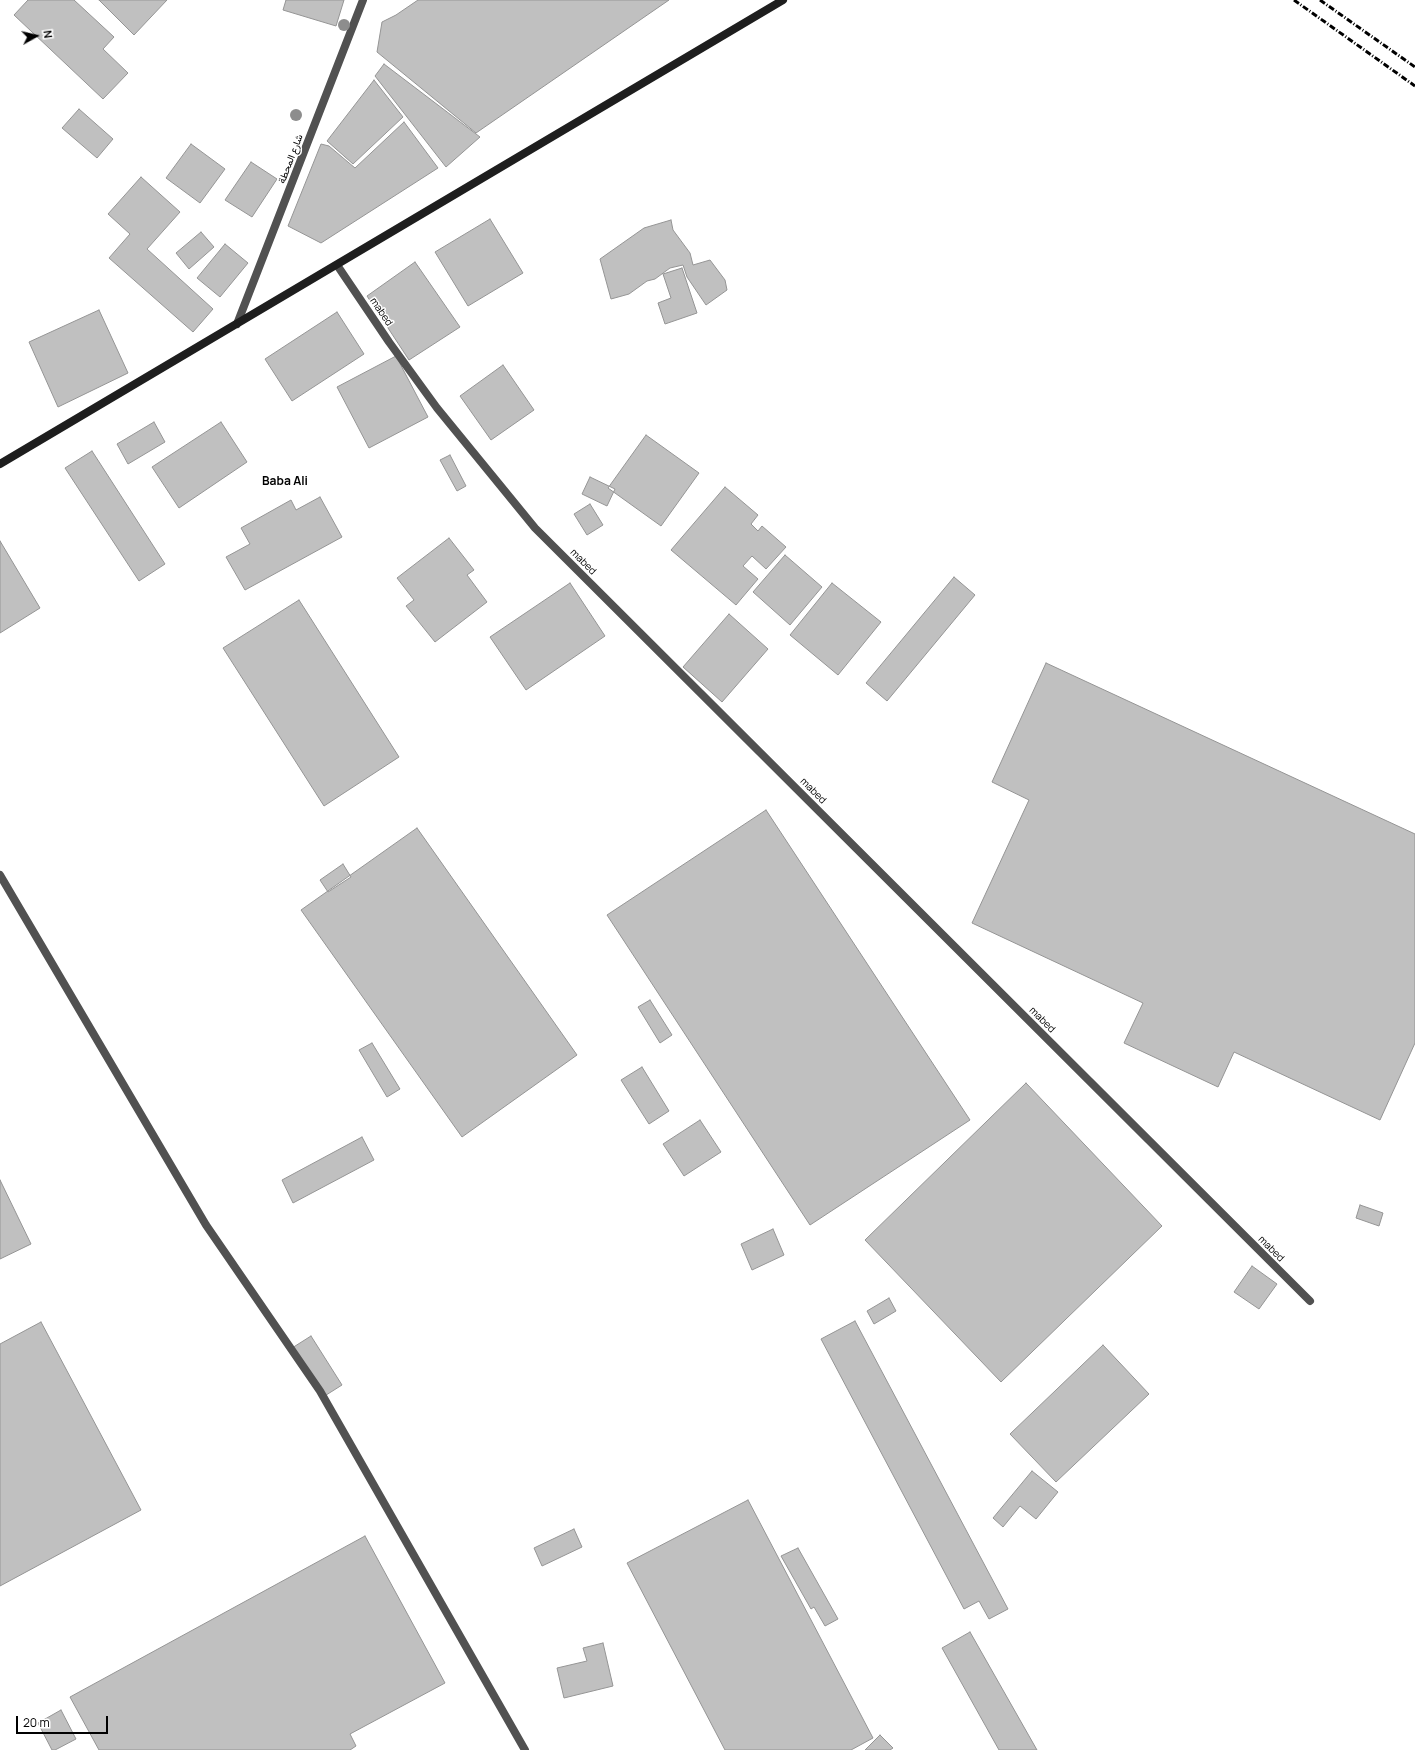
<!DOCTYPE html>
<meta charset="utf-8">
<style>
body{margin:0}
#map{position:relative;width:1415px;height:1750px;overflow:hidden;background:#fff;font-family:Manrope,sans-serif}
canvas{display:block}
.north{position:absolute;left:16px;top:16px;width:40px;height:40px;-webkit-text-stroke:3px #fff;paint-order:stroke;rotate:82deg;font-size:11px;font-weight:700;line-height:16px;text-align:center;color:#000}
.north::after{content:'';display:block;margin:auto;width:14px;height:18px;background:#000;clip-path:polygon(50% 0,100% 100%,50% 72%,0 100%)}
.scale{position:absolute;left:16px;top:1716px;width:92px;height:18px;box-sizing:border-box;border:2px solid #000;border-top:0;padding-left:5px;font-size:12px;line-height:14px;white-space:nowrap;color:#000;-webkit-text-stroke:3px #fff;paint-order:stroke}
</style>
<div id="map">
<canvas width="1415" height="1750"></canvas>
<div class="north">N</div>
<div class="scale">20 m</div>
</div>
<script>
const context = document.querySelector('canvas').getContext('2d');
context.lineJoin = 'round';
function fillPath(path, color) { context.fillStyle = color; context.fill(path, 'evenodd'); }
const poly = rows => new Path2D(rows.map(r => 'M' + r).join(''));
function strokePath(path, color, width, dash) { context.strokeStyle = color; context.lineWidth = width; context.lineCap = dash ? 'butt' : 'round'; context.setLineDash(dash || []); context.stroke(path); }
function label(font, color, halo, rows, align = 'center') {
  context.font = font + ' Manrope,Vazirmatn,sans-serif'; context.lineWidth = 3; context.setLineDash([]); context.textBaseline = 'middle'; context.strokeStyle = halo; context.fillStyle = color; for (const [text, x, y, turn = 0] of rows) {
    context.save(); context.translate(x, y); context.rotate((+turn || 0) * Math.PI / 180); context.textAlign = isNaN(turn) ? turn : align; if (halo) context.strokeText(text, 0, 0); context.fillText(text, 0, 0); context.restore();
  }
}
const building = poly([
 [28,0,74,0,114,37,103,49,128,73,103,99,14,15,28,0],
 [99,0,167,0,134,35,99,0],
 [286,0,344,0,336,26,283,10,286,0],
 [418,0,669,0,476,133,377,52,382,22,396,15,418,0],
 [384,64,480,137,446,167,375,76,384,64],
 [374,80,403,117,353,164,327,141,374,80],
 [79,109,113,139,97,158,62,128,79,109],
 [404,122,438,168,321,243,288,226,321,144,329,146,355,168,404,122],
 [191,144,225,169,200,203,166,178,191,144],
 [251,162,277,179,252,217,225,200,251,162],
 [141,177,180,212,147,249,213,309,193,332,109,258,130,234,108,214,141,177],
 [490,219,523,273,468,306,435,252,490,219],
 [671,220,673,230,690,253,693,265,710,260,725,280,727,290,706,305,687,277,683,265,670,268,655,279,647,281,629,294,611,299,600,259,644,228,671,220],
 [201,232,214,247,189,269,176,253,201,232],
 [225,244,248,263,220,297,197,278,225,244],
 [415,262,460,327,409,360,367,296,415,262],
 [682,268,697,313,665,324,658,303,671,298,663,274,682,268],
 [99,310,128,373,58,407,29,342,99,310],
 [337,312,364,354,292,401,265,359,337,312],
 [396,356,428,417,369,448,337,387,396,356],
 [503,365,534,410,491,440,460,396,503,365],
 [154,422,165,442,128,464,117,444,154,422],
 [221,422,247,462,179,508,152,467,221,422],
 [646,435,699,473,661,526,608,488,646,435],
 [92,451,165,564,139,581,65,468,92,451],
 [450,455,466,486,457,491,440,460,450,455],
 [590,477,615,489,607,506,582,494,590,477],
 [725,487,758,515,751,524,758,531,762,526,786,547,766,569,752,556,743,566,758,579,736,605,671,550,725,487],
 [320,497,342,537,245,590,226,557,250,544,241,528,291,500,296,510,320,497],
 [590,504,603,525,587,535,574,514,590,504],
 [449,538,474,570,467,575,487,602,435,642,406,606,414,600,397,578,449,538],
 [0,541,40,608,0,633,0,541],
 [785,555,822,587,790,625,753,592,785,555],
 [954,577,975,595,887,701,866,683,954,577],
 [570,583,605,636,526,690,490,637,570,583],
 [832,583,881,622,838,675,790,635,832,583],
 [299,600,399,757,324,806,223,648,299,600],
 [729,614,768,649,722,702,683,667,729,614],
 [1046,663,1415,834,1415,1043,1380,1120,1234,1052,1218,1087,1124,1043,1143,1003,972,923,1029,800,992,782,1046,663],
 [766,810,970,1120,810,1225,607,915,766,810],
 [417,828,577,1055,462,1137,301,910,417,828],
 [343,864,351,877,328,892,320,880,343,864],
 [650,1000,672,1035,660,1043,638,1007,650,1000],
 [372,1043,400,1089,387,1097,359,1050,372,1043],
 [642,1067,669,1111,649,1124,621,1080,642,1067],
 [1026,1083,1162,1226,1001,1382,865,1240,1026,1083],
 [700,1120,721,1152,684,1176,663,1144,700,1120],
 [362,1137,374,1160,293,1203,282,1180,362,1137],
 [0,1180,31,1244,0,1259,0,1180],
 [1360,1205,1383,1213,1379,1226,1356,1218,1360,1205],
 [773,1229,784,1255,752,1270,741,1244,773,1229],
 [1252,1266,1277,1284,1259,1309,1234,1292,1252,1266],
 [889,1298,896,1311,874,1324,867,1311,889,1298],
 [855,1321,1008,1609,989,1619,979,1601,964,1609,821,1339,855,1321],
 [41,1322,141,1510,0,1586,0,1344,41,1322],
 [311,1336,342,1385,323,1397,292,1348,311,1336],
 [1103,1345,1149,1394,1056,1482,1010,1434,1103,1345],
 [1032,1471,1058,1492,1036,1519,1020,1506,1003,1527,993,1518,1032,1471],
 [748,1500,873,1738,851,1750,725,1750,627,1563,748,1500],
 [574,1529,582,1547,542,1566,534,1548,574,1529],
 [365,1536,445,1683,350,1734,356,1746,350,1750,99,1750,70,1697,365,1536],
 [798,1548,838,1619,825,1626,814,1607,811,1609,781,1556,798,1548],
 [970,1632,1037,1750,999,1750,942,1648,970,1632],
 [603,1643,613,1686,564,1698,557,1668,587,1661,583,1648,603,1643],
 [61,1710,76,1739,55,1750,52,1750,38,1723,61,1710],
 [880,1735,893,1748,890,1750,865,1750,880,1735]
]);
fillPath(building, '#c0c0c0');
strokePath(building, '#959595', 1);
strokePath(poly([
 [0,875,206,1225,320,1391,525,1750]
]), '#515151', 8);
strokePath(poly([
 [337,265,389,342,437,408,535,528,1310,1301],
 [237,324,363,0]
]), '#515151', 8);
strokePath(poly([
 [0,464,783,0]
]), '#1e1e1e', 8);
strokePath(poly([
 [1294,0,1415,86],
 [1320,0,1415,67]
]), '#000', 3, [6, 2, 1, 2]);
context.fillStyle = '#8d8d8d';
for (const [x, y] of [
 [344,25],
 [296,115]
]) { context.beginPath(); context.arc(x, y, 6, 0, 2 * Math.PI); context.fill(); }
label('10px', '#000', '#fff', [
 ["شارع المحطة",291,159,-69],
 ["mabed",381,312,56],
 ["mabed",583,562,45],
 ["mabed",813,791,45],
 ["mabed",1042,1020,45],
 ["mabed",1271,1249,45]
]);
label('bold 12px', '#000', '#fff', [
 ["Baba Ali",285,482]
]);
</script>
